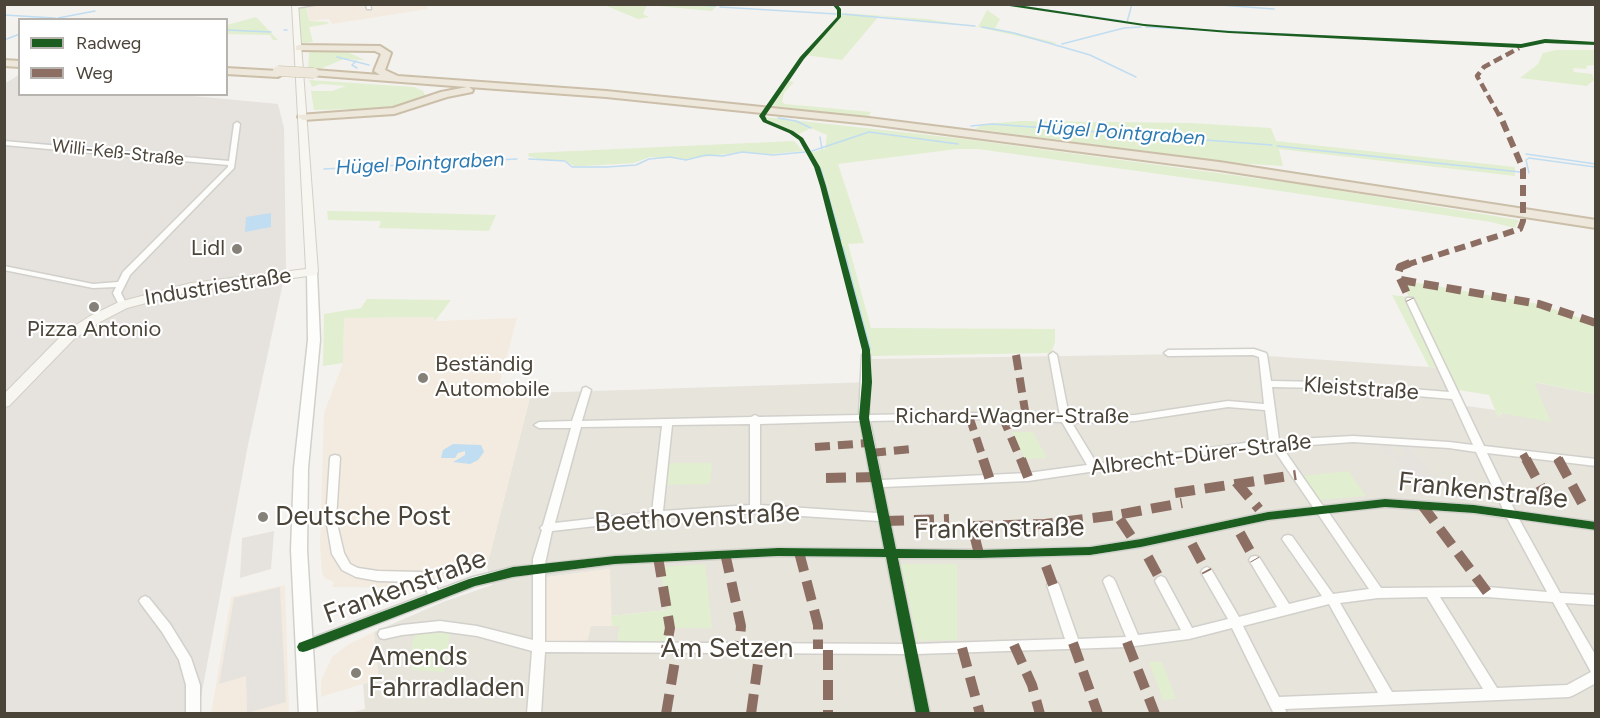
<!DOCTYPE html>
<meta charset="utf-8">
<style>
body{margin:0}
#map{position:relative;width:1600px;height:718px;overflow:hidden;background:#f4f2ee;font-family:Figtree,sans-serif}
canvas{display:block}
.frame{position:absolute;inset:0;border:6px solid #4b4439;pointer-events:none}
.legend{position:absolute;left:18px;top:18px;width:210px;height:78px;box-sizing:border-box;background:#fff;border:2px solid #b7b4b0;margin:0;padding:8px 10px;list-style:none;font-size:18px;color:#4b4439}
.legend li{display:flex;align-items:center;gap:12px;height:30px}
.legend b{width:30px;border:2px solid #b7b4b0}
</style>
<div id="map">
<canvas width="1600" height="718"></canvas>
<div class="frame"></div>
<ul class="legend">
<li><b style="height:8px;background:#1b5e20"></b>Radweg</li>
<li><b style="height:8px;background:#8d6e63"></b>Weg</li>
</ul>
</div>
<script>
const context = document.querySelector('canvas').getContext('2d');
context.lineJoin = 'round';
function fillPath(path, color) { context.fillStyle = color; context.fill(path, 'evenodd'); }
const poly = rows => new Path2D(rows.map(r => 'M' + r).join(''));
function strokePath(path, color, width, dash) { context.strokeStyle = color; context.lineWidth = width; context.lineCap = dash ? 'butt' : 'round'; context.setLineDash(dash || []); context.stroke(path); }
function label(font, color, halo, rows, align = 'center') {
  context.font = font + ' Figtree,sans-serif'; context.lineWidth = 4.5; context.setLineDash([]); context.textBaseline = 'middle'; context.strokeStyle = halo; context.fillStyle = color; for (const [text, x, y, turn = 0] of rows) {
    context.save(); context.translate(x, y); context.rotate((+turn || 0) * Math.PI / 180); context.textAlign = isNaN(turn) ? turn : align; if (halo) context.strokeText(text, 0, 0); context.fillText(text, 0, 0); context.restore();
  }
}
fillPath(poly([
 [1256,353,1268,356,1443,368,1460,405,1495,410,1498,417,1533,382,1595,394,1595,521,1519,510,1595,523,1595,713,345,714,365,709,363,684,372,682,375,654,374,632,443,602,492,585,487,566,531,393,872,382,871,359],
 [609,569,611,616,666,610,618,641,620,626,591,626,540,578]
]), '#e7e4dc');
fillPath(poly([
 [425,4,428,9,332,24,329,19,309,21,307,5],
 [433,317,435,321,517,318,500,382,511,394,531,393,487,566,408,588,332,587,334,582,324,578,322,572,320,544,324,413,343,363,344,318],
 [610,569,612,626,591,626,586,647,540,646,540,578],
 [285,585,289,713,211,714,231,597],
 [374,632,379,679,321,697,321,681,332,657,349,644]
]), '#f3ebdf');
fillPath(poly([
 [19,75,20,94,172,94,278,104,284,128,286,269,248,445,198,713,5,713,4,84]
]), '#e6e2de');
fillPath(poly([
 [683,4,716,6,712,11,647,5,643,14,649,17,638,19,604,5],
 [295,5,306,5,309,21,329,22,327,24,309,27,313,42,299,44],
 [987,10,1000,19,995,28,1057,43,1053,44,978,27],
 [843,13,927,19,978,27,879,16,842,60,805,55,842,15,848,15],
 [256,17,278,40,273,40,270,35,227,34,227,25],
 [320,49,341,49,365,60,344,59,320,69,308,69,309,53],
 [1556,50,1595,50,1595,65,1586,66,1587,69,1573,68,1574,72,1592,74,1594,80,1587,86,1520,78,1538,64,1543,53],
 [309,80,414,87,423,91,425,95,420,100,393,108,314,110,311,91,332,91,346,86,320,84,312,87],
 [789,81,794,82,784,93,782,102,785,104,871,112,868,117,772,106],
 [765,117,965,139,1299,184,1519,220,1515,228,1491,222,1253,187,978,149,957,149,838,164,864,243,848,244,871,328,1055,329,1055,342,1051,353,872,356,856,309,828,197,809,153,825,149,827,135,811,128,799,134,772,124],
 [1021,121,1191,123,1271,128,1276,141,1515,167,1515,176,1279,149,1283,166,1235,163,976,129,982,124],
 [794,141,803,151,771,154,743,152,686,159,650,157,634,163,584,166,574,166,564,160,541,160,528,156,529,153],
 [327,211,388,212,496,215,489,231,379,228,381,221,328,220],
 [1401,280,1539,304,1595,323,1595,394,1534,382,1551,422,1500,413,1501,417,1498,417,1489,395,1453,389,1444,368,1429,367,1392,295,1409,297],
 [367,299,451,300,435,321,433,317,344,318,343,363,323,366,324,314,361,308],
 [1012,432,1033,432,1047,458,1025,459],
 [666,463,712,463,710,484,663,485],
 [1348,471,1366,496,1320,500,1303,476],
 [705,564,712,628,670,628,667,642,617,641,620,626,612,626,611,616,667,610,660,567],
 [901,564,957,564,957,640,918,641],
 [416,632,450,632,444,672,412,670,412,643],
 [1149,662,1162,662,1176,699,1163,700]
]), '#e1eecf');
fillPath(poly([
 [5,243,39,248,18,261,36,264,32,266,5,263],
 [271,253,269,271,199,276,196,280,175,281,189,267,186,267,188,264,234,261,238,255],
 [5,281,38,286,13,309,19,309,41,291,92,296,48,335,5,334,5,321,10,316,5,315],
 [273,285,260,306,175,306,173,309,159,309,149,321,102,323,136,307,159,301,201,292],
 [1379,445,1387,445,1395,456,1408,456,1401,446,1409,446,1441,489,1415,489,1391,455,1386,455],
 [274,531,271,569,240,578,242,538],
 [280,587,286,702,247,713,246,676,219,684,234,598]
]), '#e6e3df');
fillPath(poly([
 [271,213,271,227,245,232,246,217],
 [453,444,481,445,484,452,478,460,470,464,453,462,465,455,465,451,458,453,455,458,441,458,443,450]
]), '#c0ddf1');
strokePath(poly([
 [674,4,716,6],
 [1005,4,1123,21],
 [1207,4,1274,9],
 [720,7,836,14],
 [842,14,975,26],
 [4,15,55,18],
 [58,18,95,11],
 [1127,22,1132,4],
 [982,27,1014,33,1090,55,1136,77],
 [1146,27,1513,46],
 [226,30,271,32],
 [284,30,287,30],
 [4,40,20,34],
 [1062,44,1124,28,1141,27],
 [1530,45,1546,42,1594,44],
 [337,57,369,65],
 [356,61,352,65,357,68],
 [778,118,796,121,811,128],
 [971,126,992,124,1272,145],
 [820,137,822,149],
 [4,141,8,141],
 [21,142,90,147],
 [1277,146,1520,172],
 [101,148,181,157],
 [812,151,869,132,958,144],
 [1526,154,1596,164],
 [529,159,565,161,572,167,607,167,636,165,649,159,670,157,686,160,706,155,723,156,742,152,773,155,805,152],
 [324,169,517,159],
 [821,169,841,240],
 [1529,173,1526,160,1529,158,1595,167],
 [843,247,848,265]
]), '#c0ddf1', 1.5);
strokePath(poly([
 [847,263,870,349]
]), '#c0ddf1', 2);
const minor = poly([
 [303,4,319,4,295,8,293,7,303,4],
 [366,4,370,4,371,9,367,9,366,4],
 [237,122,240,124,234,168,130,275,121,293,127,305,126,307,120,307,113,293,116,287,93,288,4,270,4,266,93,284,118,282,123,272,228,167,228,165,4,145,4,141,229,161,234,124,237,122],
 [1407,298,1413,298,1414,300,1484,446,1596,459,1596,466,1487,453,1515,511,1596,522,1596,530,1519,519,1560,593,1596,595,1596,605,1565,603,1596,656,1596,683,1574,695,1569,697,1285,709,1287,714,1274,714,1232,628,1189,639,1127,647,917,654,930,714,916,714,905,654,545,652,541,714,527,714,532,651,477,636,440,631,402,635,384,639,380,638,378,634,380,630,402,625,440,621,477,626,533,640,533,574,513,577,475,586,303,652,299,651,297,647,299,643,428,594,424,585,419,582,378,581,356,577,342,570,332,554,326,519,330,458,331,456,335,455,339,456,340,458,336,519,344,553,350,564,358,568,378,571,421,572,433,579,438,590,473,577,513,567,533,565,533,559,542,530,540,528,543,525,571,428,539,428,534,425,539,422,572,421,583,388,586,387,591,390,582,421,751,417,755,415,759,417,859,415,862,355,866,352,870,355,869,415,969,413,1060,416,1049,355,1053,352,1057,355,1069,416,1092,417,1135,415,1228,401,1264,404,1259,357,1253,355,1168,356,1164,353,1168,350,1254,349,1266,353,1267,355,1271,381,1324,382,1449,392,1406,300,1407,298],
 [1272,387,1324,388,1452,399,1473,445,1449,442,1353,436,1279,440,1272,387],
 [1228,407,1265,410,1269,441,1252,442,1097,464,1072,423,1135,421,1228,407],
 [969,419,1062,422,1087,465,1028,473,882,480,870,421,969,419],
 [860,421,877,513,760,505,760,424,860,421],
 [750,424,750,505,663,511,672,425,750,424],
 [662,426,652,512,555,523,581,427,662,426],
 [1353,442,1449,448,1476,452,1503,509,1474,505,1385,499,1323,506,1282,447,1353,442],
 [1272,447,1313,507,1268,512,1141,539,1090,547,979,550,896,549,883,487,1028,481,1252,448,1272,447],
 [1385,507,1474,513,1507,518,1547,592,1487,587,1381,588,1329,513,1385,507],
 [755,513,879,521,884,549,778,548,615,556,545,564,552,531,657,519,755,513],
 [1318,514,1369,589,1333,594,1292,536,1288,535,1284,536,1282,539,1322,596,1289,604,1259,557,1255,556,1251,557,1249,560,1277,607,1239,617,1211,569,1207,567,1203,569,1201,572,1228,619,1192,628,1165,578,1161,576,1157,578,1155,581,1181,630,1138,635,1115,581,1113,578,1109,576,1105,578,1103,581,1126,637,1078,639,1059,585,1057,582,1053,580,1049,582,1047,585,1065,639,915,644,898,558,979,558,1090,555,1141,547,1268,520,1318,514],
 [778,556,886,557,903,644,545,642,545,573,615,564,778,556],
 [1427,597,1483,689,1392,692,1340,603,1378,598,1427,597],
 [1440,597,1487,597,1553,602,1591,672,1567,685,1497,688,1440,597],
 [1329,604,1378,693,1279,697,1243,626,1329,604],
 [145,596,149,598,170,624,191,658,200,685,200,714,186,714,186,685,179,660,162,632,141,604,139,601,141,598,145,596]
]);
const tertiary = poly([
 [312,269,317,272,320,340,308,468,307,550,317,714,299,714,291,550,294,468,308,340,307,272,312,269]
]);
const secondary = poly([
 [292,4,298,4,318,272,316,275,192,291,127,308,100,322,74,339,9,406,4,407,4,394,64,333,90,316,119,302,191,283,306,269,292,4]
]);
const motorway = poly([
 [299,45,380,46,391,53,385,70,398,76,606,91,869,118,1219,162,1596,220,1596,228,1219,170,869,124,606,97,469,87,473,90,472,92,447,97,394,114,303,120,298,117,299,115,393,108,441,92,467,87,310,75,309,73,314,70,380,75,374,71,381,54,375,51,296,50,296,46,299,45],
 [4,60,20,61,20,67,4,66,4,60],
 [226,68,278,71,283,74,278,77,226,74,226,68]
]);
strokePath(minor, '#d2d0cb', 3);
strokePath(tertiary, '#d2d0cb', 3);
strokePath(secondary, '#d3cfc5', 2);
strokePath(motorway, '#ccbfa9', 4);
fillPath(minor, '#fdfdfc');
fillPath(tertiary, '#fdfdfc');
fillPath(secondary, '#f7f6f1');
fillPath(motorway, '#ede8db');
const motorwayBridge = poly([
 [278,71,314,73]
]);
strokePath(motorwayBridge, '#ccbfa9', 11, []);
strokePath(motorwayBridge, '#ede8db', 10);
strokePath(poly([
 [1499,115,1477,76,1484,67,1519,48]
]), '#8d6e63', 4.5, [9, 4.5]);
strokePath(poly([
 [1406,265,1520,229,1523,221,1523,169,1499,113]
]), '#8d6e63', 6, [11, 6]);
strokePath(poly([
 [1410,263,1400,267,1398,274,1410,300],
 [1401,280,1539,304,1596,323],
 [1016,355,1026,417],
 [969,416,984,461],
 [1002,416,1021,461],
 [815,447,869,443],
 [871,453,911,449],
 [1523,454,1527,461],
 [1557,458,1559,461]
]), '#8d6e63', 8, [15, 8]);
strokePath(poly([
 [983,459,990,480],
 [1021,459,1028,477],
 [1526,459,1549,502],
 [1558,459,1583,505],
 [826,478,876,477],
 [1236,482,1259,509],
 [1175,493,1296,475],
 [1422,505,1487,592],
 [884,521,949,519],
 [1240,533,1255,560],
 [1131,536,1117,515,1182,503],
 [1192,544,1207,572],
 [799,552,818,625,818,649],
 [725,553,741,626,739,649],
 [979,554,972,526,1045,524,1117,515],
 [658,557,670,628,666,649],
 [1148,557,1161,581],
 [1046,566,1053,585],
 [1127,642,1155,714],
 [1073,643,1098,714],
 [1014,645,1032,685,1040,714],
 [962,648,980,714],
 [828,650,828,714],
 [666,714,677,649],
 [751,714,760,649]
]), '#8d6e63', 10, [20, 10]);
fillPath(poly([
 [832,4,837,4,841,9,841,17,804,59,765,116,767,120,793,131,803,138,820,167,826,186,870,350,872,382,869,418,896,549,979,550,1090,547,1141,539,1268,512,1385,499,1474,505,1596,522,1596,530,1474,513,1385,507,1268,520,1141,547,1090,555,979,558,898,558,930,714,916,714,886,557,778,556,615,564,513,577,475,586,307,651,303,652,299,651,297,647,299,643,469,579,513,567,615,556,778,548,884,549,859,418,862,382,862,350,820,186,814,167,799,140,789,133,763,122,759,116,800,57,837,17,837,10,832,4],
 [996,4,1011,4,1144,24,1229,31,1521,44,1545,39,1596,42,1596,45,1545,43,1521,48,1229,33,1144,26,996,4]
]), '#1b5e20');
for (const [x, y, r, color] of [
 [237,249,6,"#868178"],
 [94,307,6,"#868178"],
 [423,378,6,"#868178"],
 [263,517,6,"#868178"],
 [356,673,6,"#868178"]
]) { const dot = new Path2D(); dot.arc(x, y, r, 0, 2 * Math.PI); context.fillStyle = color; context.fill(dot); strokePath(dot, '#fff', 2); }
label('18px', '#4b4439', '#fff', [
 ["Willi-Keß-Straße",118,153,6]
]);
label('italic 20px', '#2e7ab2', '#fff', [
 ["Hügel Pointgraben",1121,133,4],
 ["Hügel Pointgraben",420,164,-3]
]);
label('22px', '#4b4439', '#fff', [
 ["Lidl",225,249],
 ["Pizza Antonio",94,330,"center"],
 ["Beständig",435,365,"left"],
 ["Automobile",435,390,"left"]
], 'right');
label('22px', '#4b4439', '#fff', [
 ["Industriestraße",218,287,-9],
 ["Kleiststraße",1361,389,4],
 ["Richard-Wagner-Straße",1012,417],
 ["Albrecht-Dürer-Straße",1201,455,-7]
]);
label('27px', '#4b4439', '#fff', [
 ["Frankenstraße",1483,491,6],
 ["Beethovenstraße",697,518,-3],
 ["Frankenstraße",999,529,-1],
 ["Frankenstraße",405,587,-20],
 ["Am Setzen",727,649]
]);
label('27px', '#4b4439', '#fff', [
 ["Deutsche Post",275,517],
 ["Amends",368,657],
 ["Fahrradladen",368,688]
], 'left');
</script>
